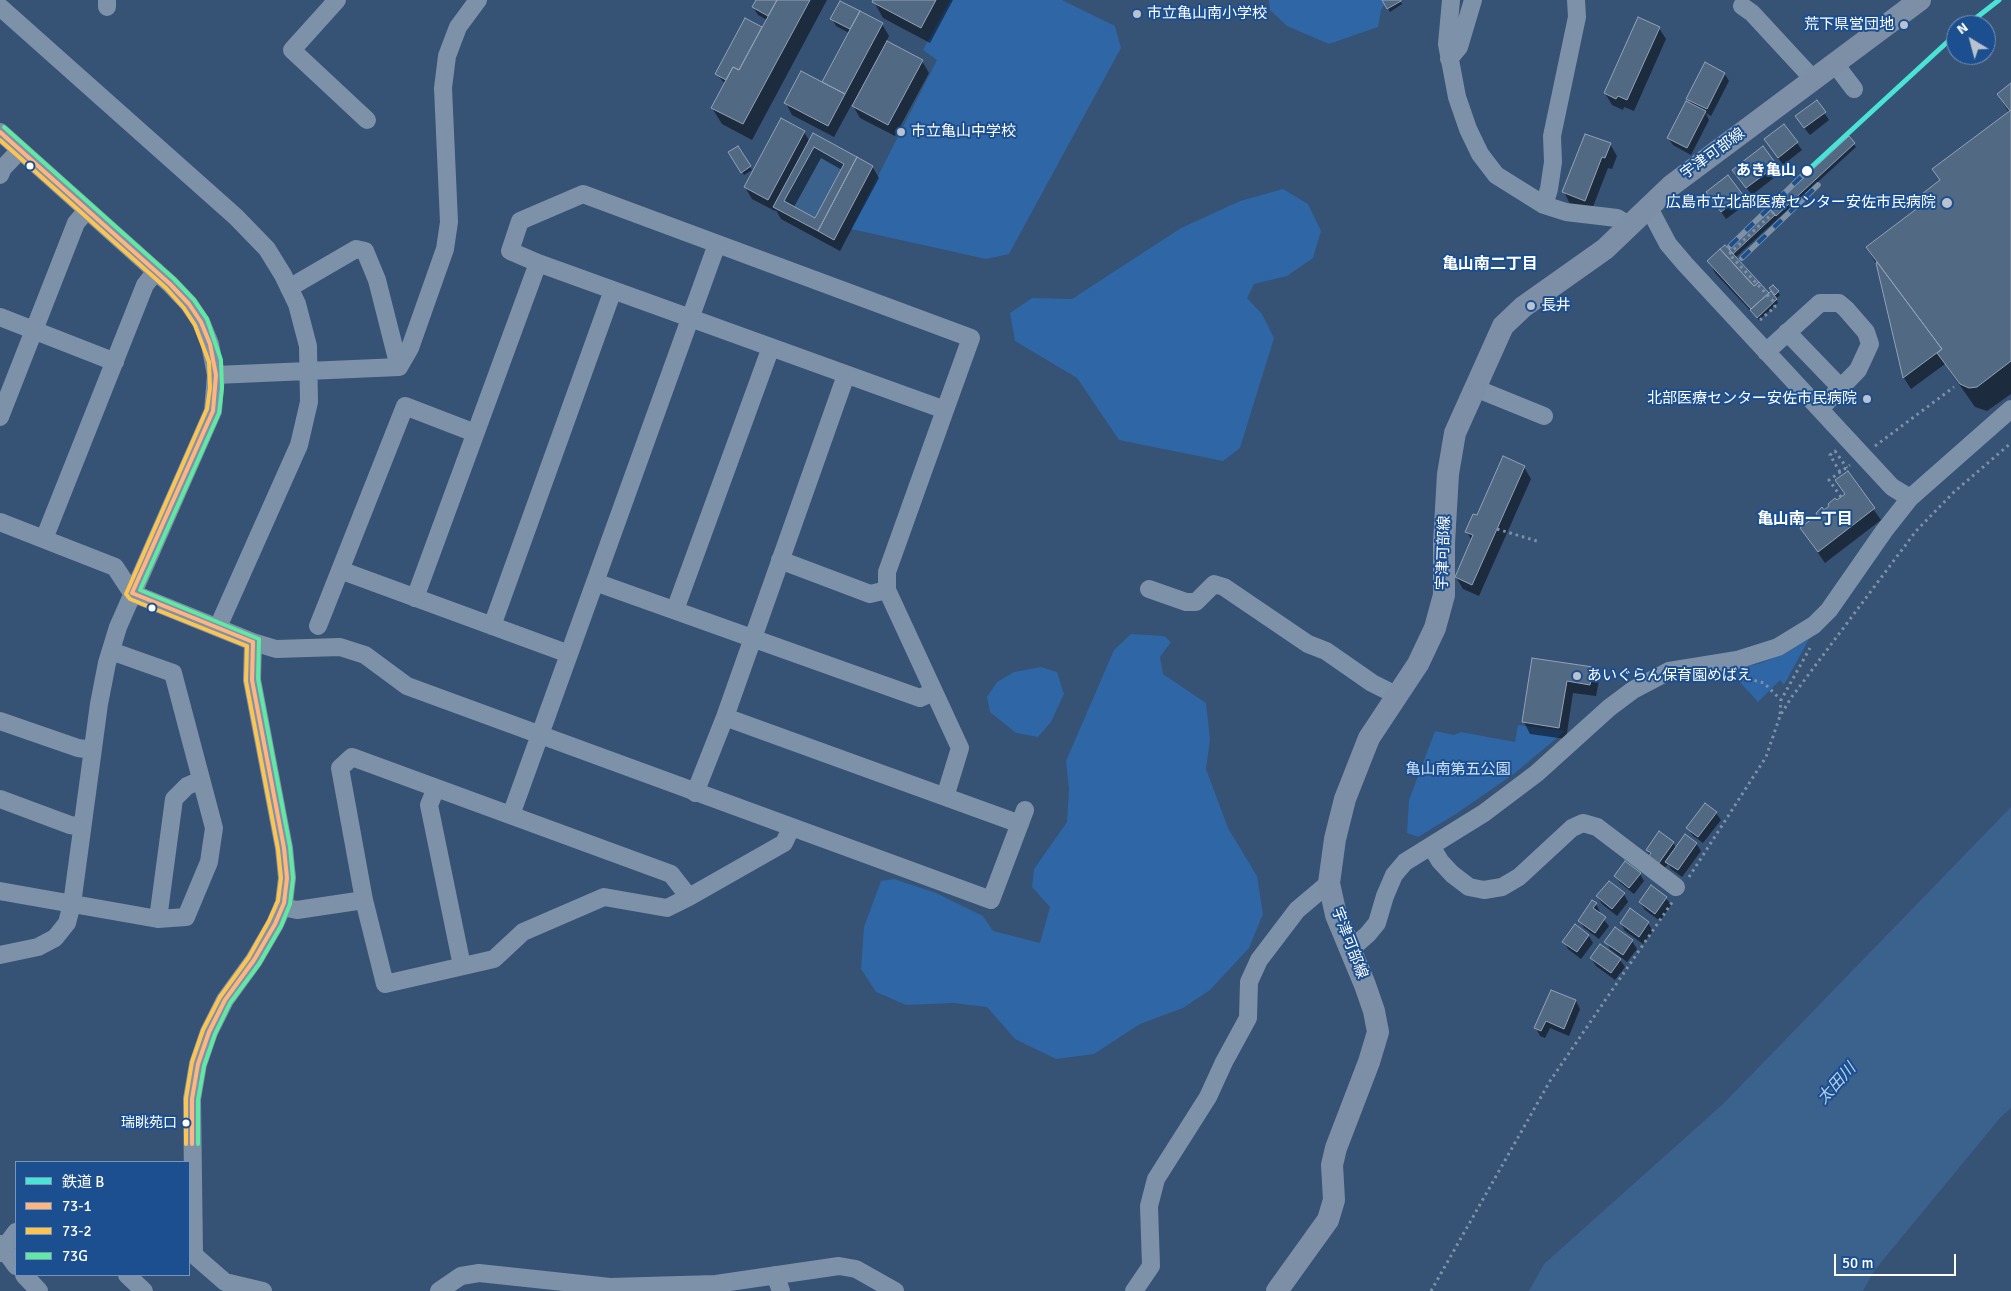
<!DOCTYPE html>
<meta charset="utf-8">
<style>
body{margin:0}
#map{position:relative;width:2011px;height:1291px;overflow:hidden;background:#365274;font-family:Signika,"Noto Sans JP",sans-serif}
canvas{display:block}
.legend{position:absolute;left:15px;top:1161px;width:175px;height:115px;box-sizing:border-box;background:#1b4f8f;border:1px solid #7695bc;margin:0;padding:6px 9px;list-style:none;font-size:15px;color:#fff}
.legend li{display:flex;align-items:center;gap:10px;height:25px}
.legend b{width:25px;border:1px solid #7695bc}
.north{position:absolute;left:1946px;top:15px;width:50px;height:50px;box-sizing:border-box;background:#1b4f8f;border:1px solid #7695bc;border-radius:50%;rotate:323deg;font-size:14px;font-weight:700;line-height:20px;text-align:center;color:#fff}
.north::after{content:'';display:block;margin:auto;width:18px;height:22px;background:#b9c2ce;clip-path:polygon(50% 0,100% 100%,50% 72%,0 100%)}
.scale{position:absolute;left:1834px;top:1254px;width:122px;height:22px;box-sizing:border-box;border:2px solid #fff;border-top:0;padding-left:6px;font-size:15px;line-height:18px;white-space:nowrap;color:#fff;-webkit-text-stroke:4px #1b4f8f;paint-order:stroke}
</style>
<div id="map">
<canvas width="2011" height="1291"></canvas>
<ul class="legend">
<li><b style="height:6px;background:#4ae3d5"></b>鉄道 B</li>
<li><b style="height:6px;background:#ffb580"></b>73-1</li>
<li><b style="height:6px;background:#fcc553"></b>73-2</li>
<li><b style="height:6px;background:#60e9a3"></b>73G</li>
</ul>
<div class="north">N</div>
<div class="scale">50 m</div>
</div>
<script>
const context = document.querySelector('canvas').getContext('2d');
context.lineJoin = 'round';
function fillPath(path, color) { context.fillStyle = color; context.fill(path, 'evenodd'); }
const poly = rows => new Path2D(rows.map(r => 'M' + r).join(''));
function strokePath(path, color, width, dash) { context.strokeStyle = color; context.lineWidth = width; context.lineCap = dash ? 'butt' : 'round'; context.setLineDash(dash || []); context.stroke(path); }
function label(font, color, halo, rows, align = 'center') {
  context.font = font + ' Signika,"Noto Sans JP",sans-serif'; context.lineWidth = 4; context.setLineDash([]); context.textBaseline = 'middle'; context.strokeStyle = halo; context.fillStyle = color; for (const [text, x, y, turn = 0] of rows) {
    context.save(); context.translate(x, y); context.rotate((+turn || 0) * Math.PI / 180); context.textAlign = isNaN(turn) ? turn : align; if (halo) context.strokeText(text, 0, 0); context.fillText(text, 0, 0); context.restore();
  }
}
fillPath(poly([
 [950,0,1062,0,1115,26,1121,48,1009,254,986,259,851,229,937,60,923,50],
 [1269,0,1387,0,1381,10,1378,27,1329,44,1287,26,1270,10],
 [1283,189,1308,204,1321,231,1313,258,1287,276,1254,284,1247,298,1262,314,1274,338,1240,448,1223,461,1119,440,1077,378,1015,341,1010,313,1032,298,1072,299,1181,228,1240,201],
 [1131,634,1164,636,1171,642,1160,657,1163,674,1206,703,1210,739,1206,769,1228,828,1257,876,1263,914,1249,948,1210,990,1183,1008,1140,1024,1094,1054,1056,1059,1015,1039,987,1007,953,1003,906,1005,876,992,861,969,864,927,881,881,894,879,936,893,983,916,993,931,1040,943,1050,907,1032,887,1034,869,1067,822,1069,789,1066,761,1114,650],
 [1809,639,1784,685,1780,680,1758,702,1738,680,1735,668,1758,664,1784,654],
 [1041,667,1057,672,1064,694,1051,722,1038,737,1016,733,990,712,987,697,997,682,1014,672],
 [1518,725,1565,731,1515,773,1456,814,1418,837,1407,833,1409,800,1435,731,1454,735,1461,732,1515,742]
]), '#2f66a5');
fillPath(poly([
 [814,147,844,164,815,218,784,201],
 [2011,807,2011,1108,2000,1118,1874,1271,1863,1291,1529,1291,1544,1264,1723,1104]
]), '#3b618d');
fillPath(poly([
 [757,0,827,0,752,140,722,124,712,108,725,84,717,74,761,28,762,30,767,20,758,15,753,7],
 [875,0,953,0,930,43,883,18,874,2],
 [1383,0,1400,0,1402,4,1390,12],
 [840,2,882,24,889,36,886,42,922,61,929,73,895,136,860,118,852,104,834,137,792,115,786,103,822,83,849,33,836,26,832,19],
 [1659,28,1666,39,1634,111,1624,107,1623,110,1612,105,1605,93],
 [1724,73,1729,81,1711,116,1706,113,1709,120,1691,155,1673,145,1668,138,1692,105,1688,99],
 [2011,85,2011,394,1987,411,1975,407,1945,364,1911,389,1904,378,1877,265,1867,248,1924,205,1941,181,1934,169,2009,113,1998,94],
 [1817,102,1829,120,1810,135,1801,124],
 [1784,125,1802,150,1783,165,1765,140],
 [804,132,810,142,872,166,879,178,840,251,781,219,776,210,775,211,752,199,745,187],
 [821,158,842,170,815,219,794,207],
 [1848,138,1856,147,1735,258,1769,294,1773,286,1780,295,1776,299,1778,303,1759,320,1715,273,1709,261,1729,251],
 [1610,144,1617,156,1612,169,1608,168,1591,212,1570,204,1564,192],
 [738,148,752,170,744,175,730,152],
 [1776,166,1780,173,1752,195,1738,177],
 [1727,177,1746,204,1726,219,1707,192],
 [1524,467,1531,479,1479,596,1463,589,1456,577,1472,541,1467,532],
 [1847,473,1881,520,1825,563,1801,528,1831,506,1829,504,1846,495,1837,481],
 [1533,660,1592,668,1599,680,1596,696,1573,693,1566,739,1530,734,1524,722],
 [1716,813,1721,820,1703,843,1692,835,1688,828],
 [1673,842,1676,848,1696,843,1701,851,1682,877,1671,869,1668,864,1661,873,1647,850],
 [1640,874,1644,881,1634,894,1620,883,1615,876],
 [1624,894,1628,902,1617,916,1602,904,1597,896],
 [1666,898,1671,905,1660,921,1645,910,1640,902],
 [1596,904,1600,912,1599,914,1609,926,1599,939,1584,928,1579,921],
 [1621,923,1648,923,1653,931,1643,944,1625,931],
 [1615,929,1632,941,1637,949,1627,962,1610,949,1606,942],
 [1589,936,1593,943,1581,959,1568,949,1564,942],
 [1591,958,1620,960,1625,967,1615,980,1596,966],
 [1551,991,1576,1001,1580,1009,1569,1036,1550,1028,1545,1038,1540,1036,1536,1028]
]), '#0007');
const building = poly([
 [756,0,777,0,768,16,752,7,756,0],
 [777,0,810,0,743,124,711,108,733,67,739,70,777,0],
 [873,0,936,0,921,28,872,2,873,0],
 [1382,0,1401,0,1401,1,1387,9,1382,0],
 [840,1,860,11,850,29,830,19,840,1],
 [860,11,883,23,845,94,822,82,860,11],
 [1638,17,1660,27,1627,100,1618,96,1616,99,1604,93,1638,17],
 [745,18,762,27,739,70,733,67,726,80,715,74,745,18],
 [887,41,923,60,888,125,852,106,887,41],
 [1705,62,1725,73,1707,109,1686,99,1705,62],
 [801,71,845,94,828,126,784,103,801,71],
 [2011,83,2011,110,2010,111,1997,94,2011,83],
 [1817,100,1826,112,1804,128,1795,116,1817,100],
 [1686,101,1706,111,1687,148,1667,138,1686,101],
 [2011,110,2011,361,1977,387,1969,388,1960,384,1937,353,1942,349,1866,247,1923,204,1918,197,1940,180,1932,169,2011,110],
 [781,118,805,131,768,200,744,187,781,118],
 [1784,124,1798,142,1778,158,1764,139,1784,124],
 [813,133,857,157,818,231,773,207,813,133],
 [814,147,844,164,815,218,784,201,814,147],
 [1585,134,1611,143,1605,158,1602,157,1585,201,1562,192,1585,134],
 [1849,136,1855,143,1776,216,1770,209,1849,136],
 [738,146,751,166,741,173,728,152,738,146],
 [1763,146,1777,165,1746,188,1732,170,1763,146],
 [857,157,873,166,834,240,818,231,857,157],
 [1728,175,1743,195,1721,212,1706,192,1728,175],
 [1771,210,1775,215,1733,254,1729,249,1771,210],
 [1725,245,1759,282,1754,286,1720,249,1725,245],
 [1720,249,1754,286,1759,282,1769,293,1751,309,1707,261,1720,249],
 [1877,262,1942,349,1903,378,1876,263,1877,262],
 [1773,285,1779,291,1775,295,1769,288,1773,285],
 [1771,291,1777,299,1757,318,1750,310,1771,291],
 [1503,456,1525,466,1472,585,1455,577,1473,535,1465,532,1473,514,1477,515,1503,456],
 [1848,471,1875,508,1818,552,1800,528,1817,515,1816,513,1822,507,1824,510,1829,506,1828,504,1835,498,1837,500,1845,494,1835,480,1848,471],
 [1532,658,1593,667,1590,685,1567,681,1559,728,1522,722,1532,658],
 [1705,803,1717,812,1698,837,1686,828,1705,803],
 [1659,831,1674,842,1656,867,1646,860,1651,853,1646,850,1659,831],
 [1685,834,1697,843,1678,870,1665,862,1685,834],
 [1625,861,1641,873,1629,888,1614,876,1625,861],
 [1609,881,1625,893,1612,909,1596,896,1609,881],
 [1651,885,1667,897,1655,914,1639,902,1651,885],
 [1592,900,1597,903,1593,908,1606,917,1595,933,1578,921,1592,900],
 [1630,908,1649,922,1639,937,1620,923,1630,908],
 [1575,924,1589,935,1577,952,1562,942,1575,924],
 [1615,927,1633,940,1623,955,1604,942,1615,927],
 [1600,944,1621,959,1611,973,1590,958,1600,944],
 [1551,990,1576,1000,1564,1029,1546,1021,1541,1031,1534,1028,1551,990]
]);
fillPath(building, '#526984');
strokePath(building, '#92a2b6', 1);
strokePath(poly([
 [1760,320,1775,307,1774,302,1729,254,1776,210],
 [1875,446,1954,387],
 [1840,472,1830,455,1835,451,1847,468],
 [1841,497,1829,480,1850,465],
 [1497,529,1540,542],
 [1744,675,1745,678,1764,683,1781,700],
 [1780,714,1781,700,1810,648],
 [1689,877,1766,757,1780,716,1791,698,1916,531,1954,492,2011,443],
 [1431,1291,1550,1081,1673,901]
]), '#7d92a8', 3, [2.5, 4]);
strokePath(poly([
 [107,0,107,7],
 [337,0,292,50,367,120],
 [1451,0,1447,44,1457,97,1468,129,1480,154,1496,175,1544,205,1566,212,1617,218,1630,226],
 [1742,6,1752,13,1814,80],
 [0,7,236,217,267,249,283,275,297,304,308,346,309,402,299,445,218,627],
 [1449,59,1459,47,1473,0],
 [1835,64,1854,89],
 [0,132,170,284,189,304,201,322,210,344,216,375,213,411,118,627,107,663,99,704,72,904,67,923,55,938,38,947,0,955],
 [0,175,3,168,20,150],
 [1544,205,1549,189,1553,162,1552,136,1577,17,1576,0],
 [1649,208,1668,244,1685,264,1892,487,1910,498],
 [289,288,356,249,365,251,377,280,399,367],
 [0,317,115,362],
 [1787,332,1841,388],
 [1766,352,1820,303,1839,303,1846,309,1866,332,1870,344,1858,370,1820,409],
 [216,375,399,367,410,348,445,249,449,222,443,88,447,56,458,27,478,0],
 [1475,388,1544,416],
 [0,417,76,223,87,210],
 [0,522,115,567,132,593,253,642,276,649,340,647,365,655,407,686,991,900,1025,810],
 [44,539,145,285,156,271],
 [780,560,870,594,887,590],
 [340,570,569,654],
 [595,582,920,698,933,692],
 [1149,589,1186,602,1196,602,1214,584,1224,587,1308,644,1326,651,1372,683,1398,696],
 [415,598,538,263],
 [675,610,771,347],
 [318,626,405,406,475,433],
 [492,626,613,290],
 [725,717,1020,824],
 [0,721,78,748,92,750],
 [436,788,429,805,462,966],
 [695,793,725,717,846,375],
 [945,797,960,748,887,590,887,572,945,410,971,338,583,194,520,221,510,251,538,263,945,410],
 [0,799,70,825,82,827],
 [511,815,717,244],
 [1431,846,1440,861,1452,874,1469,887,1484,890,1502,887,1519,877,1572,828,1583,823,1597,827,1676,887],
 [0,891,158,919,186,917,209,862,214,828,173,673,111,651],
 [689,897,671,874,352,757,340,768,364,900,385,984,494,959,523,932,604,897,667,908,689,897,784,843,791,828],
 [282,907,297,910,364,900],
 [158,919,174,799,187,786,201,780],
 [1351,949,1368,934,1377,923,1385,896,1394,875,1405,862,1484,813,1537,773,1609,708,1633,690,1669,671,1737,660,1778,647,1814,625,1829,610,1884,531,1910,498,2011,409],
 [0,1244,16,1266],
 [0,1253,16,1232],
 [189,1254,194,1255,225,1282,263,1291],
 [194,1255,192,1099,198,1064,209,1032,225,1000,254,960,275,924,284,903,287,878,284,848,252,680,253,642],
 [24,1275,39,1291],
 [127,1275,144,1291],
 [775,1275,781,1291],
 [439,1291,461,1276,479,1273,610,1287,716,1284,839,1266,856,1269,895,1291],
 [1134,1291,1151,1266,1149,1206,1156,1179,1208,1097,1224,1062,1248,1018,1249,982,1259,960,1297,910,1329,883]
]), '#7d92a8', 18);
strokePath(poly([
 [1277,1291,1328,1220,1334,1200,1332,1165,1336,1148,1369,1062,1378,1032,1374,1011,1365,985,1336,915,1329,883,1335,839,1345,799,1369,738,1418,664,1435,628,1444,595,1444,543,1448,474,1455,433,1503,326,1523,307,1605,249,1672,185,1920,0]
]), '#7d8ea7', 22);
const rail = poly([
 [1730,246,1806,172],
 [1742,258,1818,185]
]);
strokePath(rail, '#7e92a7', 5.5);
strokePath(rail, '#1b4f8f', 4, [11]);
strokePath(poly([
 [0,132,170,284,189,304,201,322,210,344,216,375,213,411,132,593],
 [132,593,253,642],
 [192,1144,192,1099,198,1064,209,1032,225,1000,254,960,275,924,284,903,287,878,284,848,252,680,253,642]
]), '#ffb580', 4);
strokePath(poly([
 [0,140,166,288,184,308,195,325,209,362,210,388,207,409,126,594,130,599,247,646,246,681,278,849,281,878,278,901,269,921,249,957,220,997,203,1030,192,1062,186,1098,186,1144]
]), '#fcc553', 4);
strokePath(poly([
 [4,127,174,279,194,300,207,319,221,360,222,388,219,413,140,590,259,639,258,679,290,847,293,878,290,904,281,926,259,964,230,1003,215,1034,204,1066,198,1100,198,1144]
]), '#60e9a3', 4);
strokePath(poly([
 [1967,25,1999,0],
 [1806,172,1956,34]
]), '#4ae3d5', 5);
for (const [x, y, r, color] of [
 [1137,14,5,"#b9c2ce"],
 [1904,25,5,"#b9c2ce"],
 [901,132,5,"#b9c2ce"],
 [30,166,4.5,"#fff"],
 [1807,171,6,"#fff"],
 [1947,203,6,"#b9c2ce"],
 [1531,306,5,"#b9c2ce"],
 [1867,399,5,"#b9c2ce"],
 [152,608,4.5,"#fff"],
 [1577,676,5,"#b9c2ce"],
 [186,1123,4.5,"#fff"]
]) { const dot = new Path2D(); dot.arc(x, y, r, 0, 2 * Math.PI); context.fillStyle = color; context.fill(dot); strokePath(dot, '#1b4f8f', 2); }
label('14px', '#fff', '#1b4f8f', [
 ["瑞眺苑口",177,1123]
], 'right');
label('15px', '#fff', '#1b4f8f', [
 ["市立亀山南小学校",1147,14],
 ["荒下県営団地",1894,25,"right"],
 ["市立亀山中学校",911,132],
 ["広島市立北部医療センター安佐市民病院",1936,203,"right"],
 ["長井",1541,306],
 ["北部医療センター安佐市民病院",1857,399,"right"],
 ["あいぐらん保育園めばえ",1587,676]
], 'left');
label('15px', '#fff', '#1b4f8f', [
 ["宇津可部線",1713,154,-36],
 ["宇津可部線",1444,553,-88],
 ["宇津可部線",1349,943,69]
]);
label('bold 15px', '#fff', '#1b4f8f', [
 ["あき亀山",1796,171]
], 'right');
label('15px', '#cfe3fa', '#1b4f8f', [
 ["亀山南第五公園",1458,770]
]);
label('bold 16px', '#fff', '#1b4f8f', [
 ["亀山南二丁目",1490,265],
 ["亀山南一丁目",1805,520]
]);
label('italic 16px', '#b5d3f5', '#1b4f8f', [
 ["太田川",1837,1084,-48]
]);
</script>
